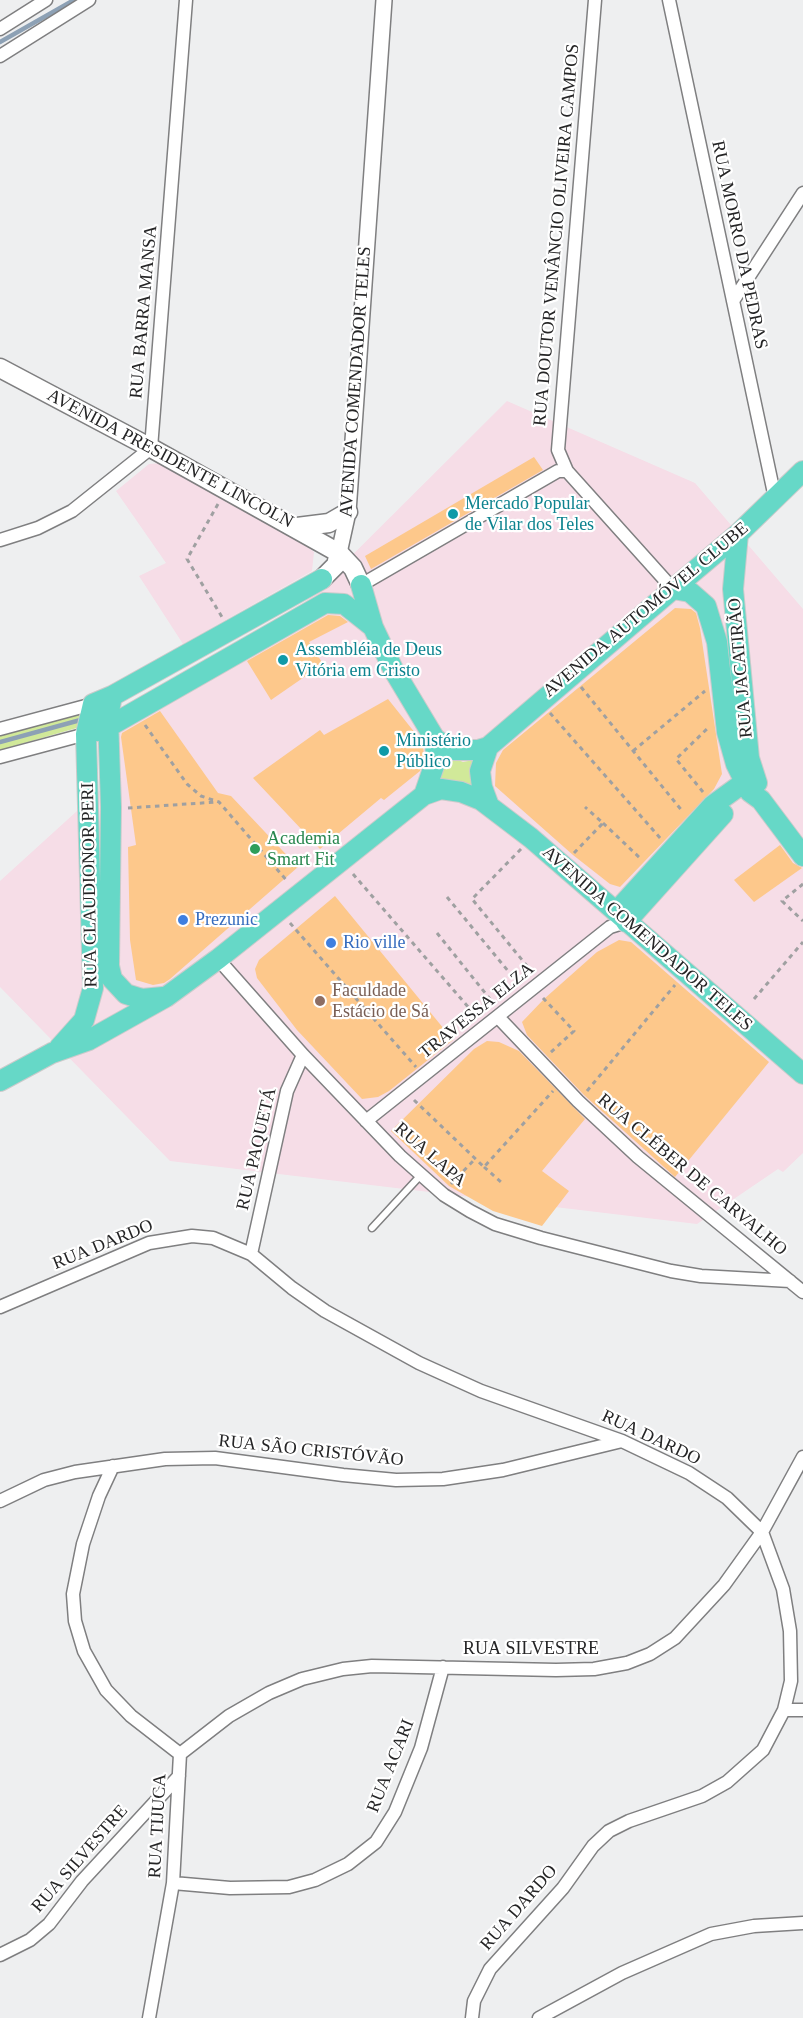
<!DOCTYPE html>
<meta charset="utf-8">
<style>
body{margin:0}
canvas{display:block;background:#eeeff0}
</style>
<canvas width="803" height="2018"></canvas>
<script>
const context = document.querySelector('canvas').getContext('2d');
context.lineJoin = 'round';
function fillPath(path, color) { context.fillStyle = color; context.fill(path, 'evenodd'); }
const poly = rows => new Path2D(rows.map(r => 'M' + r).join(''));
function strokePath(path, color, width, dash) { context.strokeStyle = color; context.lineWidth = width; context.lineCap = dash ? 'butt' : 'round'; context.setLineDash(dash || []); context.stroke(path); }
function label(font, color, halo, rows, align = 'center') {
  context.font = font + ' "Times New Roman",serif'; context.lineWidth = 4.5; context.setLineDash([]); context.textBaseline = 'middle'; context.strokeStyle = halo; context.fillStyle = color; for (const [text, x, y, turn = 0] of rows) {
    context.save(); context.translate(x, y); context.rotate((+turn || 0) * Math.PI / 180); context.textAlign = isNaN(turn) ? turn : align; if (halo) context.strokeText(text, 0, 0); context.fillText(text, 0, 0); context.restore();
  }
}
fillPath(poly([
 [507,401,695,483,803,609,803,1153,783,1172,778,1169,697,1224,170,1161,0,987,0,881,121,771,119,731,276,631],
 [162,463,292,535,314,552,312,571,183,644,139,576,166,563,116,491,149,464]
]), '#f6dde7');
fillPath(poly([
 [82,711,84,717,0,741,0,734],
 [85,719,87,725,0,750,0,743],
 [440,753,463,762,479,759,478,790,436,788]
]), '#d1e999');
strokePath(poly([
 [0,42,74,0],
 [0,742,84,719]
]), '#8da1b5', 4.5);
fillPath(poly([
 [534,457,543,470,371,569,365,556],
 [675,608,691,609,696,613,700,628,722,774,714,789,620,887,610,884,573,855,495,786,496,763,503,750],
 [328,615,340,616,348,622,309,642,323,664,271,700,247,661],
 [388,699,423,743,424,758,420,771,384,800,381,798,320,849,253,778,320,730,324,735],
 [160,711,218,793,231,796,298,867,170,979,164,983,153,985,136,980,130,940,128,847,136,845,121,737,122,733],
 [780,845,793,863,802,868,754,902,734,880],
 [335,896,453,1040,389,1091,378,1097,362,1099,297,1030,257,978,255,969,259,960],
 [619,940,631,942,769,1062,675,1177,584,1095,527,1035,522,1022,544,999,597,952],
 [487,1041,499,1042,519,1051,585,1119,542,1171,569,1191,542,1226,493,1211,449,1186,391,1131,474,1049]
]), '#fdc88b');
const service = poly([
 [372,1228,420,1176]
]);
const minor = poly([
 [595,0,558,450,567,471,673,589],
 [669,0,775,498],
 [0,29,46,0],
 [0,56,89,0],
 [733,301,803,193],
 [0,540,38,528,72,511,151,448,186,0],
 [361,585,558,471,567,471],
 [0,729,93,704],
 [0,757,86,734],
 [218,959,303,1055,400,1156,444,1195,470,1211,495,1224,541,1238,671,1271,701,1276,790,1281],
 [498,1017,578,1101,638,1157,803,1292],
 [366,1121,610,927,626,922],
 [251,1254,287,1091,303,1055],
 [0,1307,149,1243,192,1236,213,1238,251,1254,292,1288,325,1311,419,1363,481,1391,622,1441,689,1473,727,1498,762,1532,783,1589,790,1631,791,1681,784,1710,763,1750,727,1782,702,1796,629,1821,609,1831,593,1846,563,1888,490,1969,474,2001,472,2018],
 [113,1466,99,1496,83,1544,73,1594,75,1621,84,1651,106,1690,131,1716,180,1754,173,1883,149,2018],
 [0,1501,44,1480,75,1472,165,1459,215,1458,343,1475,396,1480,443,1479,503,1470,622,1441],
 [784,1710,803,1710],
 [180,1754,229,1716,269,1693,302,1679,343,1669,372,1666,556,1670,594,1669,627,1663,650,1654,675,1638,724,1585,762,1532,803,1457],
 [173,1883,230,1888,289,1887,315,1880,348,1864,376,1842,395,1812,421,1748,443,1667],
 [0,1955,30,1940,49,1924,82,1881,179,1776],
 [539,2018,622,1973,711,1934,754,1926,803,1923]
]);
const tertiary = poly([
 [339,553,348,512,384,0]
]);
const secondary = poly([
 [0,368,151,448,339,553,353,568,361,585],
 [297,527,329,523,348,512],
 [322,579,336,565,339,553]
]);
const primary = poly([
 [738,534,733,589,749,758,757,783],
 [361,585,373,627,393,669,435,739,453,750,478,750,488,747,673,589,738,534,803,471],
 [673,589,690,592,706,606,717,642,727,732,736,764,750,792,761,800,803,856],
 [112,696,108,716,111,807,109,966,112,979,126,994,142,999,163,997],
 [97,731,108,727,325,603,344,604,373,627],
 [488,747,480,771,482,787,489,806],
 [424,795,436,760,435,739],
 [616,912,713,805,753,776],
 [626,922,723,814],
 [59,1048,84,1020,93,988,86,734,93,704,112,696,322,579],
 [0,1081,52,1053,89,1040,166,997,218,959,424,795,441,789,461,792,481,800,531,838,803,1074]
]);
strokePath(service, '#7f7f80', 9);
strokePath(minor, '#7f7f80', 15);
strokePath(tertiary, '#7f7f80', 18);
strokePath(secondary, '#7f7f80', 21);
strokePath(primary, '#cbcbcb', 22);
strokePath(poly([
 [218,504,187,559,222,617],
 [581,687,683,812],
 [550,713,661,839],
 [145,725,187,784,201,796,219,802,288,882],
 [633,751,705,691],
 [703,792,676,759,710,726],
 [128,808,217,802],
 [603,823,641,859],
 [521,849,472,899,532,972],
 [574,853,603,823,585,807],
 [353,874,476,1016],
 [803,884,782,901,803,921],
 [447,897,518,983],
 [290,923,416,1067],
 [437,933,494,1004],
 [543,998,574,1031,550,1053],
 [754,999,803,942],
 [587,1091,675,985],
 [414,1100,484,1167,553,1091],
 [484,1167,502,1183],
 [451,1184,475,1159]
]), '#9fa0a1', 3, [4.5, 4.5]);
strokePath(service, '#fff', 6);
strokePath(minor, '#fff', 12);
strokePath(tertiary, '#fff', 15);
strokePath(secondary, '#fff', 18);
strokePath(primary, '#66d8c7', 20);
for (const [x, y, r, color] of [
 [453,514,6,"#0f9aa8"],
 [283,660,6,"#0f9aa8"],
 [384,751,6,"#0f9aa8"],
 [255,849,6,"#2e9e5b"],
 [183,920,6,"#3f7fe0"],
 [331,943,6,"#3f7fe0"],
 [320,1001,6,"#8d6e63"]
]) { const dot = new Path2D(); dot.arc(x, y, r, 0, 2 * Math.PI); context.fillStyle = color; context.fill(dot); strokePath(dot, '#fff', 2); }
label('18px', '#252526', '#fff', [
 ["RUA DOUTOR VENÂNCIO OLIVEIRA CAMPOS",557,235,-85],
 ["RUA MORRO DA PEDRAS",739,245,78],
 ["RUA BARRA MANSA",144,312,-85],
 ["AVENIDA COMENDADOR TELES",356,382,-86],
 ["AVENIDA PRESIDENTE LINCOLN",170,459,28],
 ["AVENIDA AUTOMÓVEL CLUBE",646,610,-40],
 ["RUA JACATIRÃO",741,668,-95],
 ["RUA CLAUDIONOR PERI",90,885,-91],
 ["AVENIDA COMENDADOR TELES",647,939,41],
 ["TRAVESSA ELZA",477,1011,-39],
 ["RUA PAQUETÁ",257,1149,-77],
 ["RUA LAPA",430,1155,41],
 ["RUA CLÉBER DE CARVALHO",692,1175,40],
 ["RUA DARDO",103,1245,-22],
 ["RUA DARDO",651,1438,25],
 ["RUA SÃO CRISTÓVÃO",311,1451,6],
 ["RUA SILVESTRE",531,1649],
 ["RUA ACARI",391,1766,-68],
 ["RUA TIJUCA",158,1826,-87],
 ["RUA SILVESTRE",80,1859,-49],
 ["RUA DARDO",519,1908,-49]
]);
label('18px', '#0d838f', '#fff', [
 ["Mercado Popular",465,504],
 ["de Vilar dos Teles",465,525],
 ["Assembléia de Deus",295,650],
 ["Vitória em Cristo",295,671],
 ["Ministério",396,741],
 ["Público",396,762]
], 'left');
label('18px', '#27864d', '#fff', [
 ["Academia",267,839],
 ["Smart Fit",267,860]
], 'left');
label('18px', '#366cbe', '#fff', [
 ["Prezunic",195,920],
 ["Rio ville",343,943]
], 'left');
label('18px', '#785e54', '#fff', [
 ["Faculdade",332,991],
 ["Estácio de Sá",332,1012]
], 'left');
</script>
